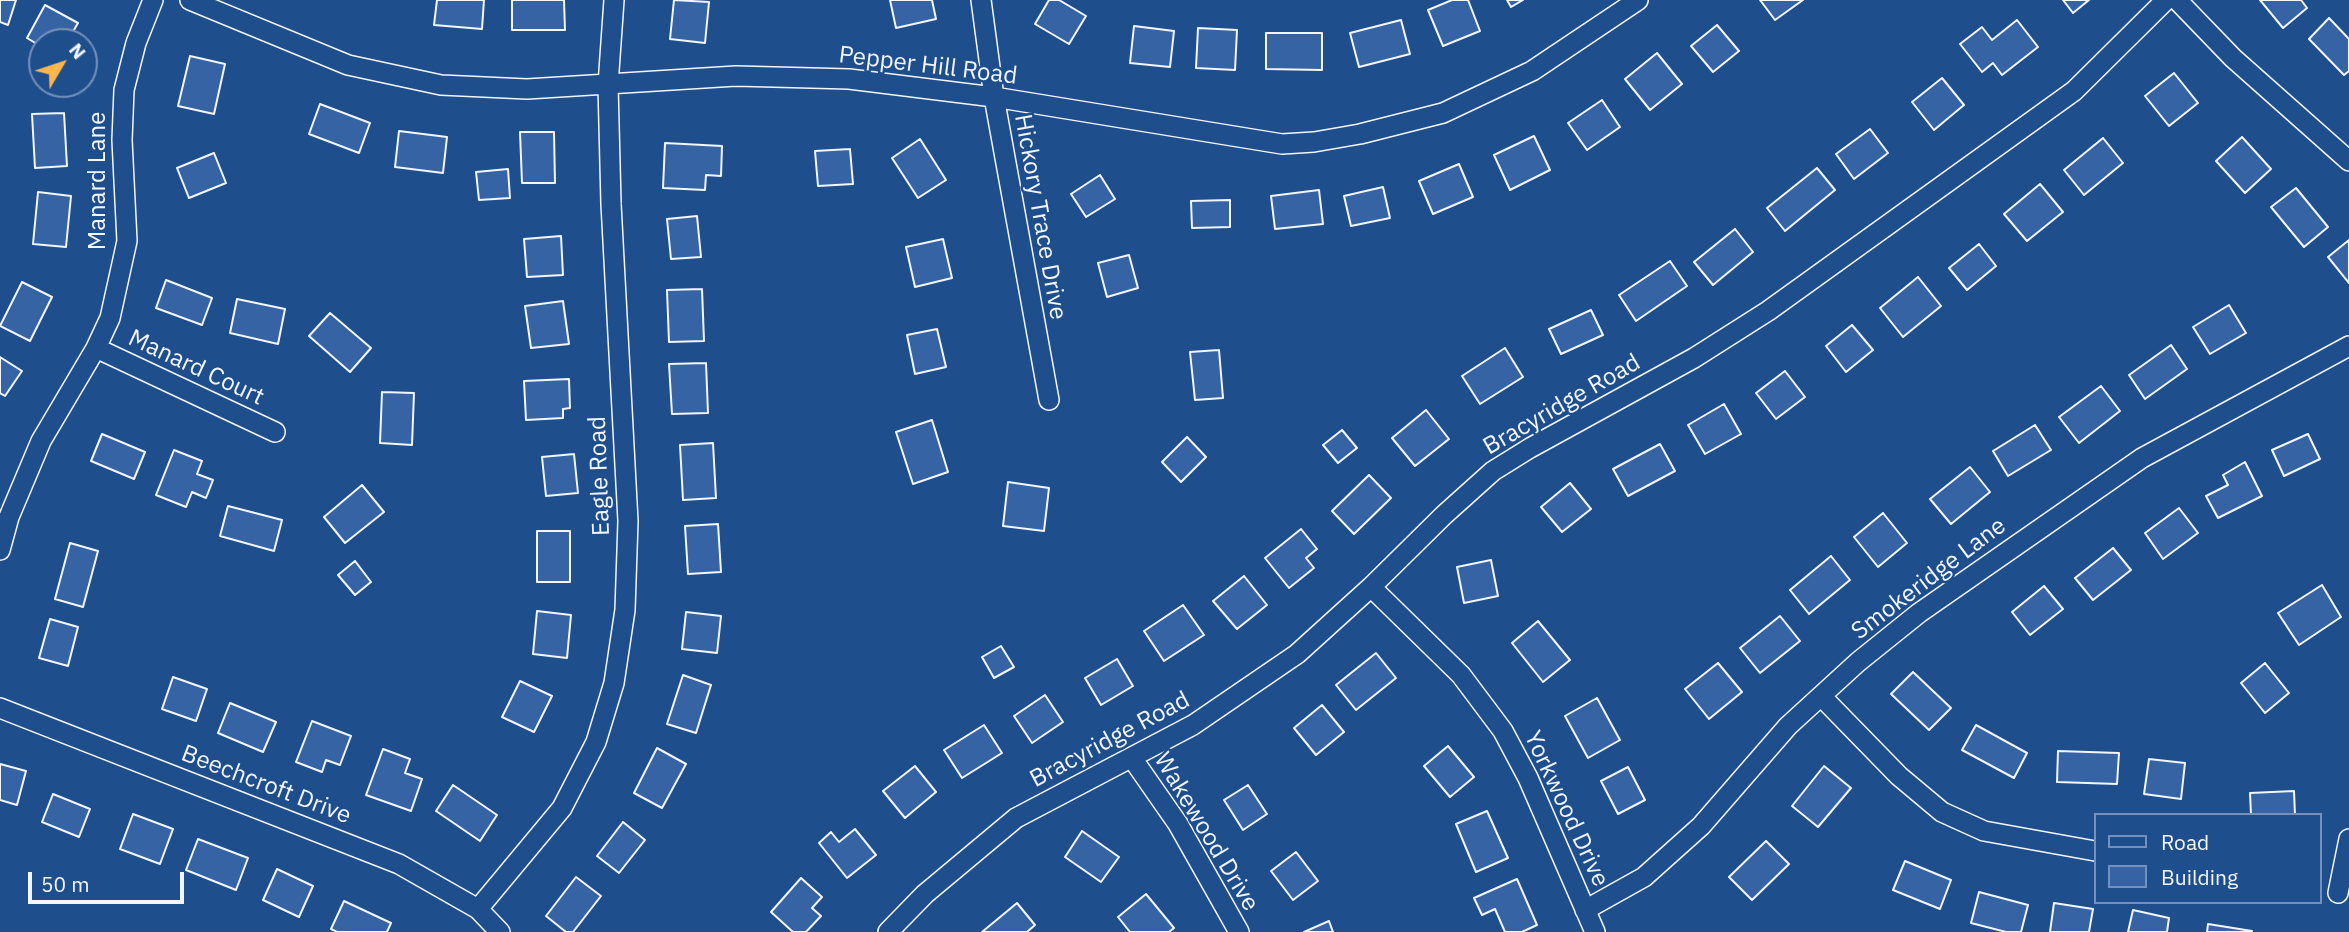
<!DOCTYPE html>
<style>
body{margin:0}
#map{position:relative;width:2349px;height:932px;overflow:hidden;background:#1f4e8c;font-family:"IBM Plex Sans",sans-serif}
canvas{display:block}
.legend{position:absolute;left:2094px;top:813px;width:228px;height:91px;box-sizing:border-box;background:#1f4e8c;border:2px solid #7391ba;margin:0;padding:9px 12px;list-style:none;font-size:21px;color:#f2f6ff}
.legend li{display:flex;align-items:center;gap:14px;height:35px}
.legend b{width:35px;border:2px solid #7391ba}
.north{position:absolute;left:28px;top:28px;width:70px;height:70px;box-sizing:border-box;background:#1f4e8c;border:2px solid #7391ba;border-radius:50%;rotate:51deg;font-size:19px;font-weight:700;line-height:28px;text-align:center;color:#f2f6ff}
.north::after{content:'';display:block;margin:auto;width:24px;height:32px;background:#ffb74d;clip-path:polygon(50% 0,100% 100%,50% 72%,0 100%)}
.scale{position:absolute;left:28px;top:872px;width:156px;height:32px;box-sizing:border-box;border:4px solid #f2f6ff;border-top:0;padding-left:9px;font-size:21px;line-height:24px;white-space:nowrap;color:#f2f6ff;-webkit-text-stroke:5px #1f4e8c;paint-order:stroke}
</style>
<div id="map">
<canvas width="2349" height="932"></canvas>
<ul class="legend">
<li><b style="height:9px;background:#1f4e8c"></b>Road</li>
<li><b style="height:19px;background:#3563a3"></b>Building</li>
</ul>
<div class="north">N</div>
<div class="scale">50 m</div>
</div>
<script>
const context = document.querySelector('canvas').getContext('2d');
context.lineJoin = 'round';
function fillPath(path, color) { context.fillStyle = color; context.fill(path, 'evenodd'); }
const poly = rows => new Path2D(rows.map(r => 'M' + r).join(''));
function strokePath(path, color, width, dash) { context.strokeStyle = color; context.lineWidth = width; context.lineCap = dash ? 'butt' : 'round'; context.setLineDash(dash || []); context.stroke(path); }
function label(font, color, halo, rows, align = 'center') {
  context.font = font + ' "IBM Plex Sans",sans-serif'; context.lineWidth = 5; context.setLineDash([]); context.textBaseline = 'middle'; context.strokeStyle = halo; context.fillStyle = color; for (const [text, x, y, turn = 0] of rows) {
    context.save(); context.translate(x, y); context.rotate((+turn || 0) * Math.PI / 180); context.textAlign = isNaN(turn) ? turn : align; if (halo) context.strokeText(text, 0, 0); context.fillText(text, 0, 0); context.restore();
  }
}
const building = poly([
 [0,0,16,0,8,25,0,22,0,0],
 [437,0,484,0,482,29,434,25,437,0],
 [512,0,564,0,565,30,512,30,512,0],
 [674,0,709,2,705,43,670,39,674,0],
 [890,0,932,0,936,19,896,28,890,0],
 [1049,0,1059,0,1086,16,1069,44,1035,24,1049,0],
 [1452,0,1468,0,1480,31,1443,46,1428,10,1452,0],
 [1507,0,1523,0,1511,7,1507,0],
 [1760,0,1803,0,1775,20,1760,0],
 [2063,0,2089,0,2073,13,2063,0],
 [2260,0,2301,0,2307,8,2283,28,2260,0],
 [45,5,78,23,67,42,42,42,42,47,27,38,45,5],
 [2329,18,2349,39,2349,71,2344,75,2309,39,2329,18],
 [1401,20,1410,54,1359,67,1350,33,1401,20],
 [2017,20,2038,47,2002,75,1993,63,1982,72,1960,44,1982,27,1992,40,2017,20],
 [1717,25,1739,51,1713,72,1691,46,1717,25],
 [1134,26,1174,31,1170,67,1130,63,1134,26],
 [1198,28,1237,30,1235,70,1196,68,1198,28],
 [1266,33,1322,33,1322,70,1266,69,1266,33],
 [1657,53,1682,84,1650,110,1625,79,1657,53],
 [190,56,225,64,214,114,178,106,190,56],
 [2174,73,2198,103,2169,126,2145,96,2174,73],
 [1942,78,1964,105,1934,130,1912,102,1942,78],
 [1602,100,1620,127,1587,150,1568,123,1602,100],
 [320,104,370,123,359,153,309,134,320,104],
 [64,113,67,166,35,168,32,114,64,113],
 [1870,129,1888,153,1854,179,1836,154,1870,129],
 [399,131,447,137,443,173,395,167,399,131],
 [520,132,554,132,555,183,522,183,520,132],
 [1534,136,1550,170,1510,190,1494,155,1534,136],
 [2242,137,2271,169,2245,193,2216,161,2242,137],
 [2103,138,2123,163,2084,195,2064,170,2103,138],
 [920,139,946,180,918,198,892,158,920,139],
 [665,143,722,146,721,176,706,175,705,190,663,188,665,143],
 [850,149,853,184,818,186,815,151,850,149],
 [214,153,226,183,189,198,177,168,214,153],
 [1459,164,1473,197,1433,214,1419,181,1459,164],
 [1817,168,1835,190,1785,231,1767,208,1817,168],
 [508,169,510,198,479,200,476,172,508,169],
 [1100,175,1115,199,1086,217,1071,194,1100,175],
 [2040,184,2063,212,2027,241,2004,214,2040,184],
 [1383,187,1390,218,1351,226,1344,196,1383,187],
 [2296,188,2328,227,2304,247,2271,207,2296,188],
 [1319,190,1323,224,1275,229,1271,196,1319,190],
 [38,192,71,196,66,247,33,244,38,192],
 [1230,200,1230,227,1192,228,1191,201,1230,200],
 [697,216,701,257,671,259,667,219,697,216],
 [1735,229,1753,252,1713,285,1694,262,1735,229],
 [561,236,563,275,527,277,524,239,561,236],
 [943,239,952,278,915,287,906,247,943,239],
 [2349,240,2349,283,2328,257,2349,240],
 [1979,244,1996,266,1967,290,1949,268,1979,244],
 [1129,255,1138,288,1107,297,1098,263,1129,255],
 [1670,261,1687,286,1636,321,1619,295,1670,261],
 [1918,277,1941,306,1903,337,1880,308,1918,277],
 [166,280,212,298,202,325,156,308,166,280],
 [22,282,52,297,30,341,0,326,22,282],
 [702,289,704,341,669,342,667,290,702,289],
 [237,299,285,309,278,344,230,333,237,299],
 [563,301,569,344,531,348,525,306,563,301],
 [2229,305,2246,333,2210,354,2193,327,2229,305],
 [1591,310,1603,335,1561,354,1549,329,1591,310],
 [330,313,371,348,350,372,309,336,330,313],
 [1852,325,1873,350,1846,372,1826,346,1852,325],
 [937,329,946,367,915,374,907,335,937,329],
 [2171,345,2187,369,2145,399,2129,375,2171,345],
 [1505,348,1523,377,1480,404,1462,376,1505,348],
 [1219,350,1223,398,1195,400,1190,352,1219,350],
 [0,357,22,371,5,396,0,393,0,357],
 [706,363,708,413,672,414,669,364,706,363],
 [1785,371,1805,397,1776,419,1756,393,1785,371],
 [569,379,570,408,563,409,563,418,526,420,524,381,569,379],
 [2101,386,2120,411,2079,443,2059,417,2101,386],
 [382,392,414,393,412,445,380,443,382,392],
 [1724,404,1741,434,1705,454,1688,425,1724,404],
 [1426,410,1449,439,1415,466,1392,438,1426,410],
 [932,420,948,472,913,484,896,432,932,420],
 [2035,425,2051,450,2008,476,1993,451,2035,425],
 [1342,430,1357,448,1338,463,1323,445,1342,430],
 [102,434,145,452,134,479,91,461,102,434],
 [2308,434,2320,459,2284,476,2272,450,2308,434],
 [1187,437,1206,457,1181,482,1162,462,1187,437],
 [713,443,716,498,683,500,680,445,713,443],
 [1660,444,1675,471,1628,496,1613,469,1660,444],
 [174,450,202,461,197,474,213,480,206,498,192,492,186,507,156,495,174,450],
 [574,454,578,493,546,496,542,457,574,454],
 [2245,462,2262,496,2218,518,2206,496,2228,485,2223,475,2245,462],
 [1970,467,1990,492,1951,524,1930,499,1970,467],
 [1369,475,1391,498,1354,534,1332,511,1369,475],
 [1008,482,1049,488,1044,531,1003,526,1008,482],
 [1570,483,1591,509,1562,532,1541,507,1570,483],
 [362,485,384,512,345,543,324,517,362,485],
 [228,506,282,520,274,551,220,536,228,506],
 [2179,508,2198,533,2163,559,2145,533,2179,508],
 [1883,513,1907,543,1878,567,1854,537,1883,513],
 [718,524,721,572,688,574,685,526,718,524],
 [1301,529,1317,549,1306,558,1314,568,1289,588,1265,558,1301,529],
 [537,531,570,531,570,582,537,582,537,531],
 [70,543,98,551,83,607,55,599,70,543],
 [2113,548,2131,570,2093,600,2075,578,2113,548],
 [1831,556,1850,580,1809,614,1790,590,1831,556],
 [1491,560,1498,596,1464,603,1457,567,1491,560],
 [355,561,371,582,355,595,338,575,355,561],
 [1244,576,1267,605,1237,629,1213,601,1244,576],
 [2322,585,2341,617,2299,645,2278,613,2322,585],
 [2044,586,2063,609,2030,635,2012,612,2044,586],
 [1183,605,1204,635,1164,661,1144,631,1183,605],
 [537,611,571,615,567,658,533,654,537,611],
 [686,612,721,616,717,653,682,649,686,612],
 [1780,616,1800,641,1760,673,1740,648,1780,616],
 [50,619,78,627,68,666,39,658,50,619],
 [1538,621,1570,660,1543,682,1512,643,1538,621],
 [1001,646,1014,667,994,678,982,657,1001,646],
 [1376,653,1396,678,1356,710,1336,685,1376,653],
 [1117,659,1133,686,1101,705,1085,678,1117,659],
 [1718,663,1742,692,1709,719,1685,689,1718,663],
 [2265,663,2289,693,2265,713,2241,683,2265,663],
 [1913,672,1951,708,1929,730,1891,694,1913,672],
 [683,675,711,685,696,733,667,724,683,675],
 [173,677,207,689,196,721,162,709,173,677],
 [520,681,552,696,534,732,502,717,520,681],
 [1045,695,1063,722,1032,743,1014,716,1045,695],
 [1597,698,1620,740,1588,758,1565,716,1597,698],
 [230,703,276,722,263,752,218,733,230,703],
 [1322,705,1344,732,1316,755,1294,728,1322,705],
 [312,721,351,736,340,765,326,760,322,772,296,762,312,721],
 [984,725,1002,753,962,778,944,750,984,725],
 [1976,725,2027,753,2014,778,1962,750,1976,725],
 [1448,746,1474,777,1450,797,1424,766,1448,746],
 [657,748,686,764,662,808,634,793,657,748],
 [383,749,410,759,405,773,422,779,411,811,366,795,383,749],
 [2058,751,2119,753,2117,784,2057,782,2058,751],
 [2149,759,2185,763,2181,799,2144,794,2149,759],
 [0,764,26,771,17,805,0,800,0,764],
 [915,766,936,792,905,818,883,791,915,766],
 [1824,766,1851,788,1818,827,1792,806,1824,766],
 [1628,767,1645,800,1618,814,1601,781,1628,767],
 [453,785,497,815,480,841,436,811,453,785],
 [1248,785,1267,814,1243,830,1224,800,1248,785],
 [2294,791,2295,815,2251,815,2250,793,2294,791],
 [53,794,90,809,79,837,42,822,53,794],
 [1487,811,1508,858,1476,872,1456,824,1487,811],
 [133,814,173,829,160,864,120,849,133,814],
 [623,822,645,840,619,873,597,856,623,822],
 [855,829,876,855,847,878,819,843,831,832,839,842,855,829],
 [1082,831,1119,857,1101,882,1065,857,1082,831],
 [198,839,248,858,236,890,186,870,198,839],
 [1766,841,1789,864,1752,900,1729,877,1766,841],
 [1296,852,1318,881,1293,900,1271,871,1296,852],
 [1905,861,1951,880,1940,909,1893,890,1905,861],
 [277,869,313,886,299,917,263,900,277,869],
 [576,877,601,896,573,932,566,932,546,916,576,877],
 [801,878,822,897,812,908,821,916,806,932,793,932,771,912,801,878],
 [1517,879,1537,925,1522,932,1505,932,1495,909,1482,915,1474,898,1517,879],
 [1979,892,2028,905,2021,932,2006,932,1971,923,1979,892],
 [1146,894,1174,928,1169,932,1130,932,1118,917,1146,894],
 [344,901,391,923,387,932,337,932,331,929,344,901],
 [1017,903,1035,925,1027,932,982,932,1017,903],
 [2054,903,2093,909,2089,932,2050,932,2054,903],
 [2133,910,2169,918,2167,932,2128,932,2133,910],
 [1329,921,1333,932,1304,932,1329,921],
 [2208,924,2252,931,2251,932,2207,932,2208,924]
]);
fillPath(building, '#3563a3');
strokePath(building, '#f2f6ff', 2);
const minor = poly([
 [190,0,348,65,441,85,527,89,736,76,849,79,994,97,1282,144,1314,142,1360,134,1443,113,1532,71,1638,0],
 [981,0,994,97,1049,400],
 [2177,0,2233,58,2349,161],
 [96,348,275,432],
 [0,550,9,517,41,441,96,348,110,318,127,241,122,140,124,90,136,43,153,0],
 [1371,587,1461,675,1503,731,1528,778,1595,932],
 [1821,696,1899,776,1942,812,1984,831,2095,851],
 [0,708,399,864,478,909,500,932],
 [1132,758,1178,824,1239,932],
 [2338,893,2349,839],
 [478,909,562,808,596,742,614,683,625,610,628,521,611,204,608,85,614,0],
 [1585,910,1644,877,1701,826,1788,726,1858,662,1919,613,2142,458,2349,346],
 [888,932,925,894,1016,818,1193,725,1297,654,1371,587,1444,515,1493,471,1530,448,1694,358,1768,311,2074,91,2166,0]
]);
strokePath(minor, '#f2f6ff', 22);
strokePath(minor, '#1f4e8c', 19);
label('24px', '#f2f6ff', '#1f4e8c', [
 ["Pepper Hill Road",928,66,7],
 ["Manard Lane",98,181,-90],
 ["Hickory Trace Drive",1040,217,80],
 ["Manard Court",196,368,25],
 ["Bracyridge Road",1562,405,-30],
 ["Eagle Road",600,476,-92],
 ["Smokeridge Lane",1929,579,-37],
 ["Bracyridge Road",1110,740,-28],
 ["Beechcroft Drive",266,785,21],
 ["Yorkwood Drive",1566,809,65],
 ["Wakewood Drive",1206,832,59]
]);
</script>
